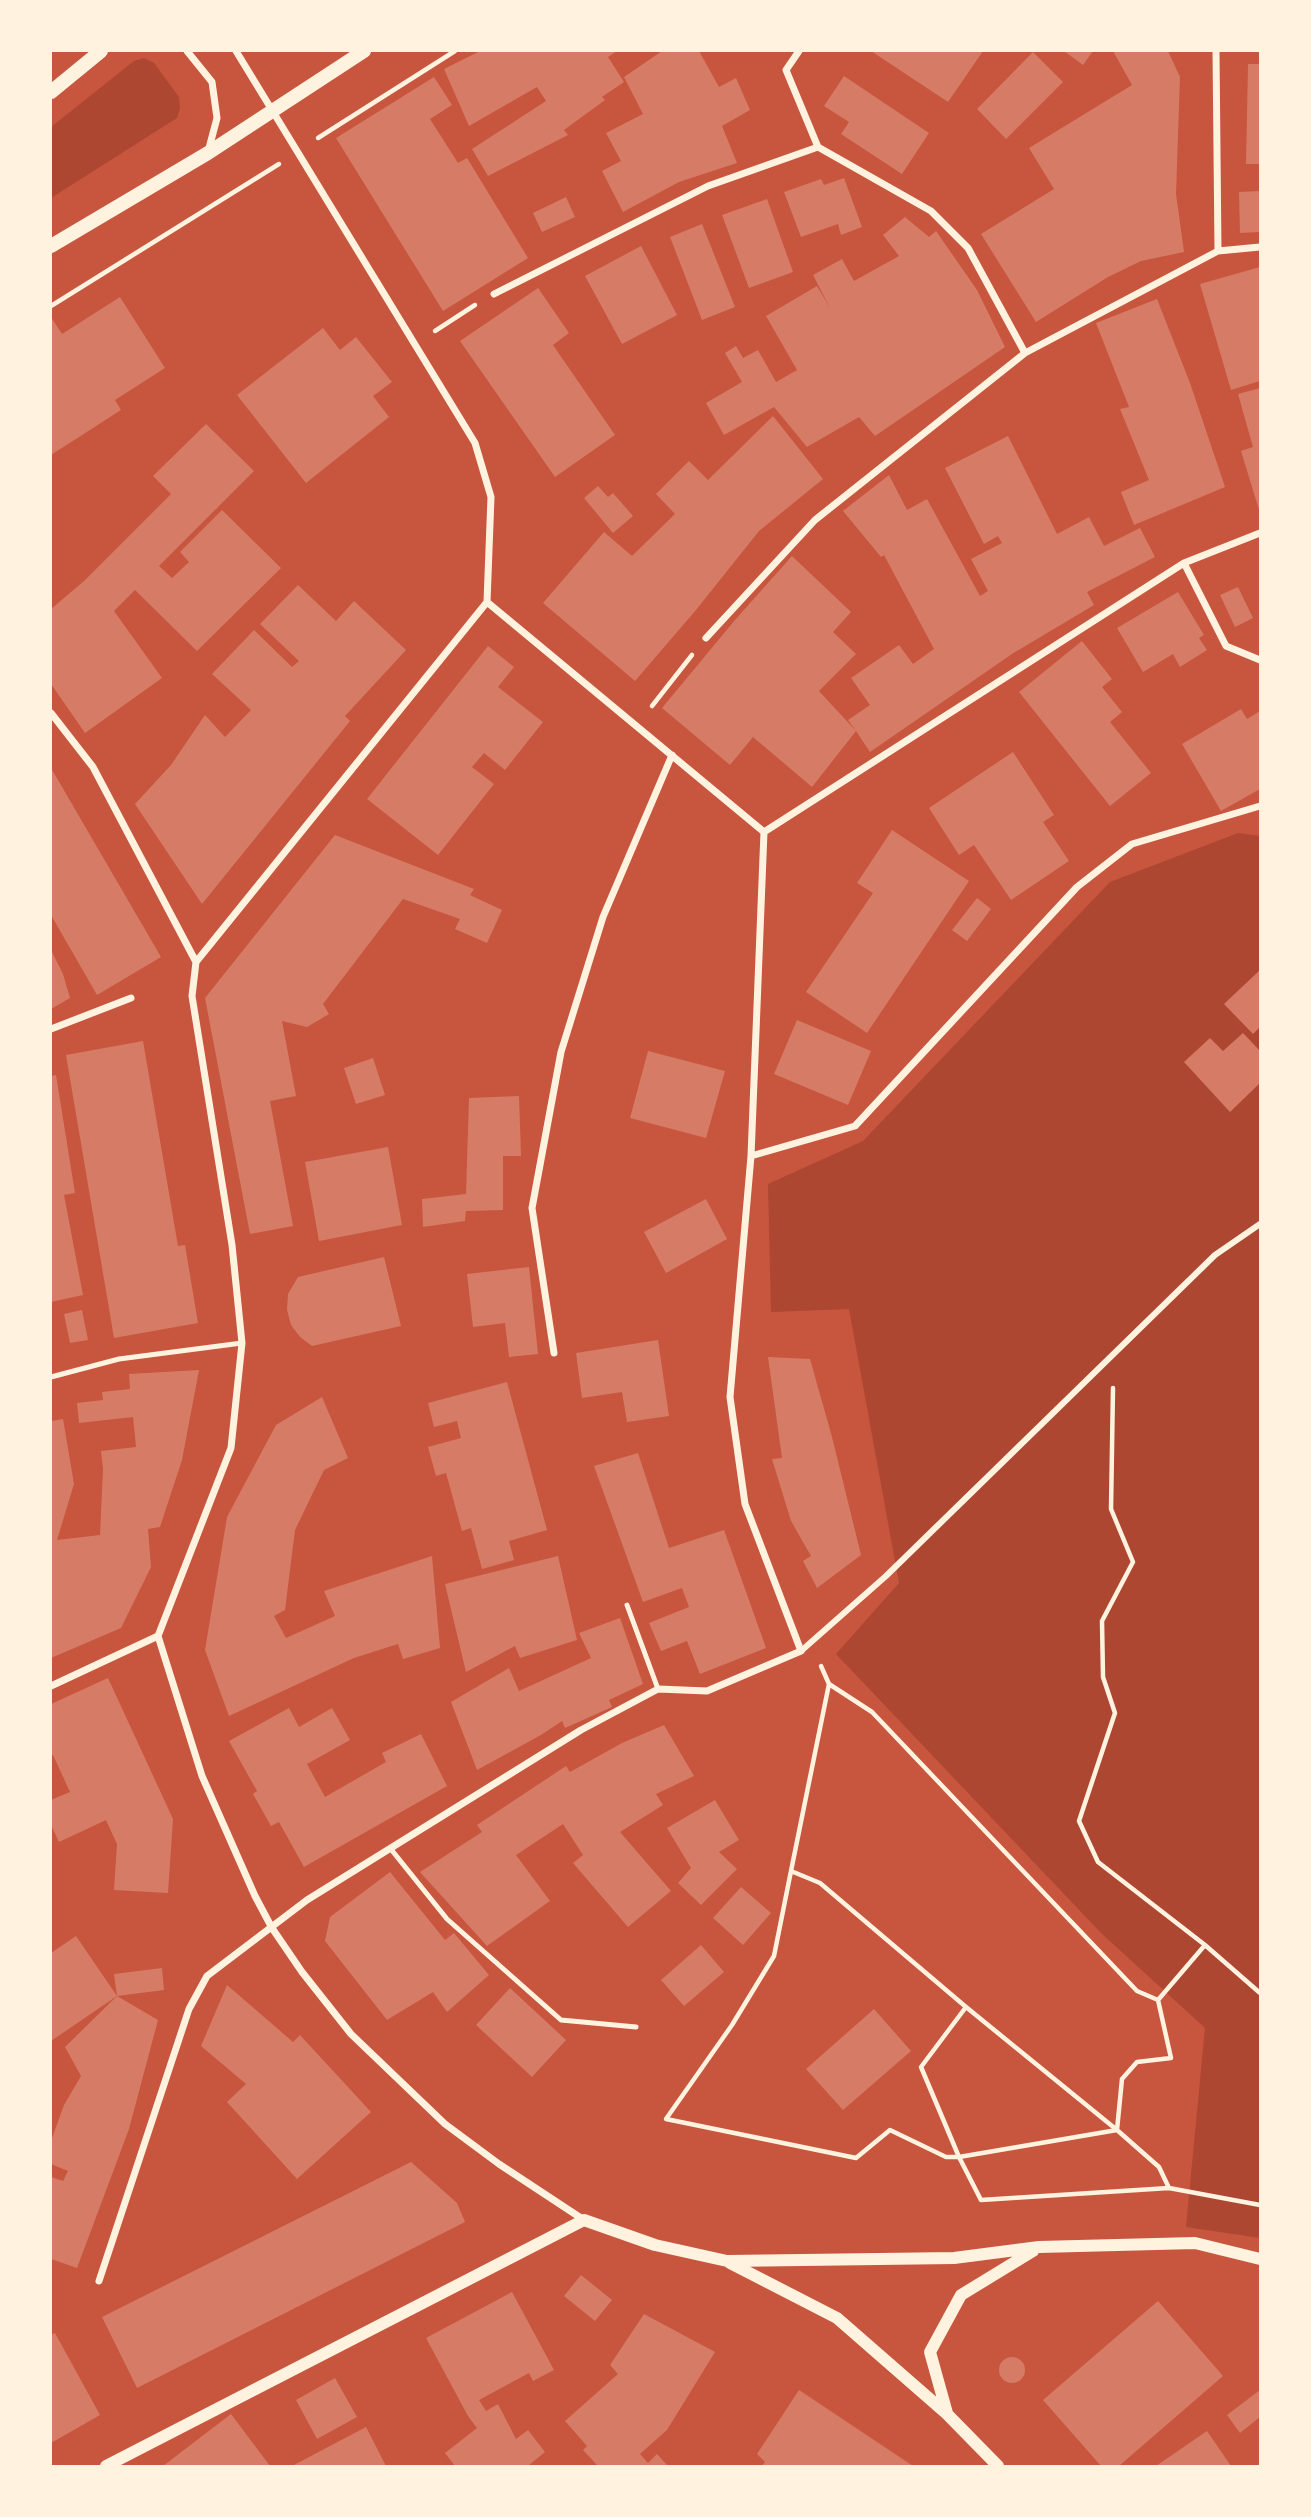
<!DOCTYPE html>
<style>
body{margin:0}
#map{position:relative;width:1311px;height:2517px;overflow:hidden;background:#c8553d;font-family:"Varela Round",sans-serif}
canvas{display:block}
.frame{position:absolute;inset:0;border:52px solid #fff3e0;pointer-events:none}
</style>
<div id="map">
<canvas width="1311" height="2517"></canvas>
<div class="frame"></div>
</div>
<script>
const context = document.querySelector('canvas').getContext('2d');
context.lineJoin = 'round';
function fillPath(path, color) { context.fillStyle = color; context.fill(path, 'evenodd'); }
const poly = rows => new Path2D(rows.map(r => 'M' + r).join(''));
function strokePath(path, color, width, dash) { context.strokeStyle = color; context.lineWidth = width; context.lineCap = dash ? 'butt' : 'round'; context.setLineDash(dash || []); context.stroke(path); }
fillPath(poly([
 [144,58,154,63,179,97,180,108,177,118,51,198,51,127,134,61],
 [1238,833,1260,836,1260,2238,1186,2227,1205,2028,1101,1933,836,1654,899,1583,849,1309,771,1312,768,1184,863,1141,1110,882]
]), '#ae4732');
fillPath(poly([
 [480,51,617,51,608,57,624,82,602,97,605,100,564,130,568,135,488,176,472,149,546,101,537,87,469,126,444,69],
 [662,51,699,51,719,87,736,78,750,110,722,126,737,163,679,182,623,212,602,171,621,161,606,133,643,114,624,77],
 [871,51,983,51,948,102],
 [1064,51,1093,51,1083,65],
 [1113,51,1168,51,1180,77,1176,194,1184,252,1141,261,1108,277,1036,322,981,234,1054,189,1029,148,1132,85],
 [1033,52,1063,82,1006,139,977,109],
 [1248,64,1260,64,1260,164,1246,164],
 [844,76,929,133,902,174,841,134,849,122,824,106],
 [434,77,452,105,430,119,458,163,467,158,528,258,443,311,336,138],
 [844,178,862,227,841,235,838,224,801,237,784,192,821,179,824,185],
 [1260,191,1260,232,1240,233,1239,192],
 [566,197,575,217,542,232,533,213],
 [767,199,793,272,749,288,722,215],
 [905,217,929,237,936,231,977,290,1005,347,875,436,859,417,807,447,774,407,724,435,706,403,742,382,725,353,736,346,743,358,758,350,776,382,797,370,766,316,817,286,830,308,813,275,842,259,854,281,899,256,883,235],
 [702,224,735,307,702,320,670,237],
 [641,246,677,315,622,344,585,276],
 [1260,267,1260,381,1231,390,1200,284],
 [538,288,569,333,553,345,615,435,555,477,460,341],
 [120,297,165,368,115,400,121,410,51,455,51,317,62,334],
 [1157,299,1190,383,1225,487,1134,525,1121,492,1149,480,1120,409,1129,407,1096,323],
 [323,328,340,350,356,337,392,382,373,396,389,417,306,483,237,395],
 [1260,388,1260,513,1241,451,1253,447,1238,394],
 [773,416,823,479,759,531,696,610,635,681,543,603,604,532,632,556,675,514,656,494,689,461,708,480],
 [206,424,254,471,159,566,172,578,189,562,180,552,222,510,281,568,197,651,135,590,114,611,162,678,85,733,51,684,51,609,84,581,171,494,153,476],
 [1008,436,1057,534,1089,517,1104,546,1140,528,1155,557,1087,592,1094,605,1012,654,870,752,856,731,812,787,753,737,730,765,662,708,735,620,792,556,851,612,833,632,856,654,819,691,856,731,848,720,870,705,851,678,899,645,913,664,934,649,884,555,881,557,843,511,889,475,907,510,927,499,980,596,988,591,971,559,1002,543,998,536,984,544,945,468],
 [598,486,608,497,613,493,633,516,613,533,584,498],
 [298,585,336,621,354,601,406,650,345,716,350,721,202,904,135,804,171,765,205,715,225,737,251,710,212,674,254,630,292,667,299,661,260,624],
 [1238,587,1253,618,1235,627,1220,595],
 [1178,592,1204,635,1199,638,1207,650,1180,667,1173,654,1143,672,1117,628],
 [1082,641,1112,679,1102,687,1122,712,1110,722,1151,773,1110,806,1019,692],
 [488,646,514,667,498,687,543,722,505,770,484,753,472,767,494,784,438,855,367,799],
 [1241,709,1247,719,1260,711,1260,789,1221,811,1182,744],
 [1013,752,1054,815,1043,822,1069,861,1011,900,974,845,959,855,929,808],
 [51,768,161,957,97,995,51,915],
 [892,830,969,881,867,1033,806,992,873,893,857,883],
 [335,835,474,889,470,895,502,910,487,943,455,929,460,919,403,899,323,1004,329,1014,307,1027,282,1021,296,1096,270,1101,293,1226,250,1234,205,998],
 [977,898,991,909,967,941,952,930],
 [51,950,63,974,70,998,51,1009],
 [1260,970,1260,1027,1253,1034,1224,1004],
 [797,1020,871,1051,848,1105,774,1074],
 [1243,1033,1260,1051,1260,1083,1230,1112,1184,1062,1210,1038,1223,1051],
 [143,1041,178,1246,185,1245,198,1323,114,1338,66,1055],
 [648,1051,725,1071,706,1138,630,1118],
 [373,1058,385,1095,356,1104,344,1068],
 [56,1075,75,1193,64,1195,83,1295,51,1302,51,1076],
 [519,1096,521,1156,503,1156,503,1210,466,1211,465,1221,423,1227,422,1199,466,1194,469,1098],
 [388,1147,402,1225,319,1241,305,1162],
 [706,1199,727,1239,666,1273,644,1232],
 [384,1257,401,1326,312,1346,300,1337,291,1325,287,1310,288,1294,298,1277],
 [529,1267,538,1354,509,1357,505,1323,473,1327,467,1274],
 [82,1310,88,1340,70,1343,64,1314],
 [658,1340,669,1416,627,1422,622,1392,582,1398,576,1353],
 [768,1357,810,1359,832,1437,861,1555,817,1588,803,1561,811,1556,791,1521,772,1459,782,1458],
 [199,1370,182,1460,160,1527,148,1529,151,1567,121,1628,51,1658,51,1421,63,1419,74,1484,57,1540,100,1535,103,1469,101,1451,136,1447,133,1417,79,1423,77,1403,103,1400,102,1392,130,1389,129,1374],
 [507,1382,547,1530,509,1541,514,1560,482,1569,471,1528,462,1531,446,1473,436,1476,428,1447,461,1438,457,1421,434,1427,428,1403],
 [322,1397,348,1458,324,1470,295,1530,285,1610,274,1616,286,1638,335,1616,324,1591,432,1556,440,1648,403,1659,398,1644,354,1658,229,1716,205,1650,227,1517,276,1425],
 [638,1453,669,1548,724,1530,766,1648,700,1674,687,1641,661,1651,649,1623,689,1607,682,1588,643,1602,594,1466],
 [558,1556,577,1640,520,1658,515,1646,466,1672,445,1584],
 [620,1618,643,1684,609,1700,612,1707,565,1728,562,1721,541,1735,477,1770,451,1702,509,1668,519,1691,591,1658,579,1633],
 [108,1678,173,1819,168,1893,114,1890,117,1844,106,1820,59,1842,51,1825,51,1800,70,1792,53,1755,51,1756,51,1704],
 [289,1708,299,1727,332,1708,350,1740,307,1764,325,1797,386,1762,382,1753,421,1734,447,1786,304,1867,279,1822,271,1826,253,1794,257,1791,229,1741],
 [664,1725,694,1776,656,1794,663,1805,620,1832,671,1891,628,1927,573,1863,583,1855,563,1824,516,1855,550,1901,487,1946,420,1872,482,1832,477,1825,566,1766,570,1772,622,1743],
 [715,1800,739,1840,719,1852,737,1869,701,1905,678,1883,691,1868,667,1828],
 [390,1872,445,1940,454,1933,489,1975,447,2012,433,1992,387,2020,325,1941,330,1917],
 [741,1887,771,1913,743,1945,713,1918],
 [76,1936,117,1996,114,1974,162,1968,164,1990,117,1996,158,2020,129,2129,77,2268,51,2259,51,2177,63,2181,68,2171,51,2164,51,2141,64,2105,81,2076,65,2047,117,1996,51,2041,51,1953],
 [701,1945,724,1972,684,2006,661,1980],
 [227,1985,293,2042,300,2035,371,2112,297,2179,227,2102,246,2084,201,2046],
 [510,1988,566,2040,532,2077,476,2025],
 [874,2009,911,2051,843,2110,806,2069],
 [411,2162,457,2203,465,2222,137,2388,102,2317],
 [581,2275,612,2300,595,2321,564,2296],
 [512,2292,554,2370,533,2381,529,2373,479,2400,486,2411,498,2404,516,2439,528,2430,545,2452,528,2466,455,2466,445,2453,477,2428,468,2416,426,2338],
 [1158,2301,1223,2376,1119,2466,1101,2466,1043,2400],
 [644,2314,715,2352,667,2430,640,2454,648,2463,657,2454,668,2466,598,2466,583,2450,587,2446,565,2421,618,2374,610,2365],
 [55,2333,100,2415,51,2443,51,2335],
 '999 2370a13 13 0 1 1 26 0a13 13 0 1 1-26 0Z',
 [335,2378,357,2417,317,2439,296,2400],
 [799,2390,913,2466,762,2466,765,2462,757,2454],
 [1260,2390,1260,2417,1240,2433,1227,2415],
 [231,2414,270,2466,163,2466],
 [366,2427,386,2466,292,2466],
 [1207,2431,1231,2466,1156,2466]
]), '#d67c66');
strokePath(poly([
 [318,138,455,51],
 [51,306,279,164],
 [435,331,475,305],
 [652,706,692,655],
 [1113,1388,1111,1509,1133,1562,1102,1621,1103,1677,1115,1713,1079,1821,1098,1862,1205,1945,1260,1993],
 [821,1666,829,1684,872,1712,1137,1991,1158,2000],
 [791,1871,820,1883,966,2007,1117,2130,959,2157,946,2157,890,2130,856,2158,666,2119,732,2025,774,1956,791,1871],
 [791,1871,829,1684],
 [966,2007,921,2067,959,2157,981,2200,1169,2188,1260,2205],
 [1169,2188,1159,2167,1117,2130,1122,2079,1137,2062,1171,2058,1158,2000,1205,1945]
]), '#fff3e0', 4.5);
strokePath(poly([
 [51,1377,119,1359,242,1343],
 [627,1605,658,1689],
 [390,1848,447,1919,561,2020,636,2027]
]), '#fff3e0', 5);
strokePath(poly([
 [801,1651,886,1576,1215,1255,1260,1224]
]), '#fff3e0', 6);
strokePath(poly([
 [187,51,212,82,217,118,208,152],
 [236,51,475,443,491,497,487,602],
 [1216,51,1218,251],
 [818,147,931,211,968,248,1025,353],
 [494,294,708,186,818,147,786,70,799,51],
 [1184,563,1226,646,1260,660],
 [487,602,196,962,192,996,232,1245,242,1343,231,1448,158,1636,202,1776,255,1896,272,1928,302,1972,351,2034,445,2124,499,2164,584,2220],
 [487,602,764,832],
 [706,638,815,520,1025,353,1218,251,1260,247],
 [51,713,93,767,196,962],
 [764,832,1184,563,1260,533],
 [51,1029,131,998],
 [751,1156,855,1126,1077,887,1132,844,1260,806],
 [554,1353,532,1208,561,1052,603,917,672,755],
 [51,1686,158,1636],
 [99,2281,189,2009,207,1976,307,1900,581,1730,658,1689,707,1691,801,1651,745,1504,730,1397,751,1156,764,832]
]), '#fff3e0', 7);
strokePath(poly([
 [730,2263,837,2318,947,2414,998,2466],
 [947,2413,930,2352,961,2295,1033,2251],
 [106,2466,584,2220,655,2245,727,2261,954,2258,1039,2247,1195,2243,1260,2259]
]), '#fff3e0', 12);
strokePath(poly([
 [51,92,101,51],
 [51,246,208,153,364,51]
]), '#fff3e0', 14);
</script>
